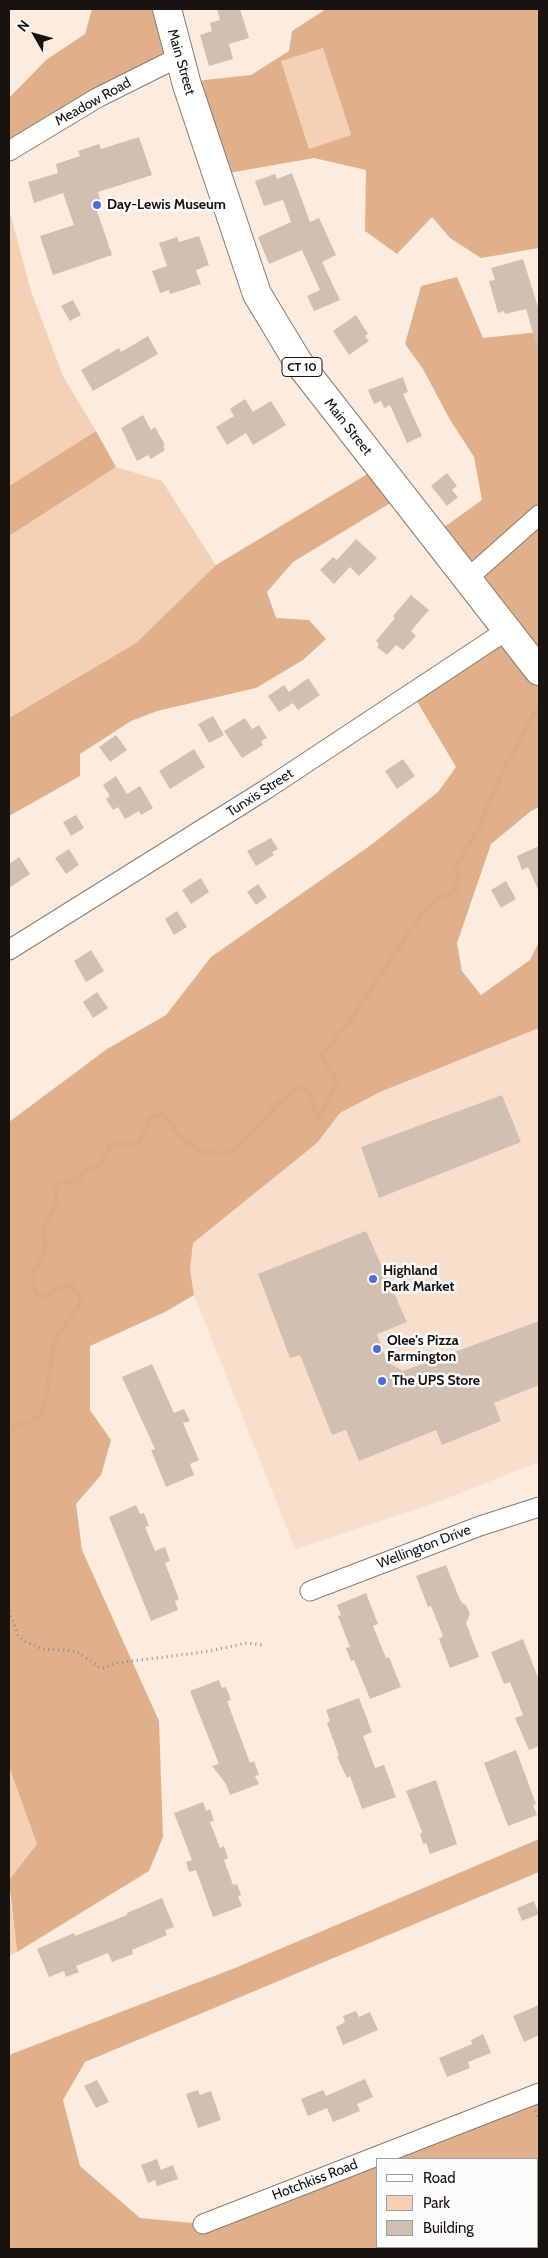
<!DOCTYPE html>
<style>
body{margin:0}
#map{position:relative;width:548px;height:2258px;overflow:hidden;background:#fdebdd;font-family:Cabin,sans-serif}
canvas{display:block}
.frame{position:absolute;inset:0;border:10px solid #19130f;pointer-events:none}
.legend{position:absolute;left:376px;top:2158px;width:162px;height:90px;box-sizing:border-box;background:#fcfcfc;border:1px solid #a19f9d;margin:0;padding:6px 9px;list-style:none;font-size:15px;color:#19130f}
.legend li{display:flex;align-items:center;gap:10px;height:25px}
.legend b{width:25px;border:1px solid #a19f9d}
.north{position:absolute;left:10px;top:10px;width:50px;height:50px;-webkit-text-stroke:4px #fcfcfc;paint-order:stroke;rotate:308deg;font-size:14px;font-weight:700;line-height:20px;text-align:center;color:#19130f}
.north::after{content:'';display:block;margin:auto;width:18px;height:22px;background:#19130f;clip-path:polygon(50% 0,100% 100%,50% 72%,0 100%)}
</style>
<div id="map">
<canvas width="548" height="2258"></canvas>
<div class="frame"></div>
<ul class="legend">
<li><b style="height:6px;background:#fff"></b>Road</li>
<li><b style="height:14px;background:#f4d1b6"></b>Park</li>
<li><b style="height:14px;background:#d1c0b2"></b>Building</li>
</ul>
<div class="north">N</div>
</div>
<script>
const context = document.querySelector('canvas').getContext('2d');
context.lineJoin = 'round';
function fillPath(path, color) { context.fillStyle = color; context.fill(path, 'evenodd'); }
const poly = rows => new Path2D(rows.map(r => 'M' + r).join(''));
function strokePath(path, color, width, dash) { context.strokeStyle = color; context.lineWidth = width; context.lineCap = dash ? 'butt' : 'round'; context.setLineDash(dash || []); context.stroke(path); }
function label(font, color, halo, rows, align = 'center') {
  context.font = font + ' Cabin,sans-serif'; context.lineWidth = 5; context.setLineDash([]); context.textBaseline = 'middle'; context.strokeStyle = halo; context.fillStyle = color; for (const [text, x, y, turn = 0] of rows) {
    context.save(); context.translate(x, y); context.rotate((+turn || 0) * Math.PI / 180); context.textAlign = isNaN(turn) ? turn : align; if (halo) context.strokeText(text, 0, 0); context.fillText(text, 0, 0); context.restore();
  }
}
fillPath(poly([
 [539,1028,539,1462,432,1504,295,1549,194,1295,190,1269,192,1243,317,1143,340,1113,380,1092]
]), '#f8dfcc');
fillPath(poly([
 [323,47,351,136,309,149,281,61],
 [9,209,31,291,63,376,96,431,9,486],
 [116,467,162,481,216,565,136,643,9,718,9,536],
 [9,1767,37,1844,9,1880],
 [9,1887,17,1952,9,1956]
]), '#f4d1b6');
fillPath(poly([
 [92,9,167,9,179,57,9,151,9,98,46,60,85,34],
 [326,9,539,9,539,248,481,258,450,238,432,217,397,254,365,231,366,170,314,158,217,175,187,85,204,80,251,75,289,51,292,31],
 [323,48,351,135,309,149,281,61],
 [457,277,483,338,539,332,539,807,531,811,491,844,457,943,462,971,481,995,530,960,539,942,539,1028,380,1092,340,1113,317,1143,193,1243,190,1269,194,1295,165,1312,90,1346,90,1410,111,1440,101,1475,76,1504,82,1550,159,1721,163,1837,149,1871,17,1952,9,1880,37,1844,9,1767,9,1122,107,1049,166,1015,211,957,371,845,438,792,456,767,412,693,507,630,433,535,482,500,474,457,449,418,423,369,405,344,421,286],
 [96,431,116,467,9,536,9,486],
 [379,467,402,496,293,562,267,592,276,618,309,620,326,639,303,660,256,688,157,711,131,721,80,754,80,776,9,816,9,718,136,643,216,565],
 [539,1839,539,1872,85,2062,63,2100,80,2166,140,2218,203,2224,539,2093,539,2249,9,2249,9,2055,235,1968],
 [377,2159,537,2159,537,2247,377,2247]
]), '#e0b08a');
strokePath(poly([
 [9,1429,41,1417,47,1394,53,1348,58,1336,81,1303,80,1296,72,1286,65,1285,42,1297,37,1295,33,1282,34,1269,43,1257,45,1249,44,1226,56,1203,56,1189,60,1183,72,1180,78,1182,84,1172,98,1165,105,1157,110,1146,119,1141,128,1145,137,1145,146,1131,149,1117,162,1114,184,1140,202,1151,220,1154,233,1149,252,1133,275,1107,298,1085,310,1095,318,1118,338,1083,322,1055,353,1016,422,913,438,899,455,892,459,878,455,866,477,832,504,768,536,711]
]), '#dbac86', 5);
fillPath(poly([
 [217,9,240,9,249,38,229,44,233,59,209,66,200,35,212,31,210,23,220,20],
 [139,137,152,175,98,192,102,206,96,208,112,255,53,275,40,236,74,225,63,193,34,203,28,182,58,173,56,164,80,156,78,151,99,144,101,149],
 [292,173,310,222,319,218,336,255,322,262,340,300,314,311,307,296,320,290,302,250,269,264,258,237,291,222,283,200,264,206,255,181,275,174,277,179],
 [199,236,209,265,196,270,201,284,170,294,169,290,160,293,152,271,167,266,159,243,177,237,179,242],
 [523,259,539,310,539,343,536,343,526,309,505,314,504,311,498,313,489,281,495,280,491,268],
 [73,300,81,315,70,321,61,306],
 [356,315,368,334,365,336,369,341,349,355,333,331],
 [148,336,158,354,93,391,81,370,119,348,121,352],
 [403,377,408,392,403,394,422,436,407,443,390,405,384,408,381,401,374,404,368,390],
 [245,399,253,412,271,401,286,425,253,445,246,433,227,445,216,427,234,416,230,409],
 [143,415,151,430,155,427,165,445,163,446,165,450,151,459,148,455,137,461,121,428],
 [447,473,457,486,452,490,458,497,447,506,431,486],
 [356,539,377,558,359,576,350,567,334,584,320,570,333,557,337,560],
 [411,595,429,610,411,631,416,636,403,650,396,645,387,655,377,647,379,644,376,641,395,618,393,616],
 [308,678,320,695,298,710,293,703,279,712,268,696,284,685,289,692],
 [213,716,224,735,209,743,198,724],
 [245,718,252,729,259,725,267,738,261,741,263,745,242,758,224,731],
 [116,735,127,750,110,762,99,747],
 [194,749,205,767,170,789,159,771],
 [403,759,415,776,397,789,385,771],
 [116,776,127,794,140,786,153,808,141,815,139,811,125,819,118,807,113,810,106,799,110,796,103,785],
 [76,815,84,828,71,836,63,822],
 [271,838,278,849,272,852,274,855,256,866,247,851],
 [539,846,539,892,528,867,522,870,517,856],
 [69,849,79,865,66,874,55,858],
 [19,857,30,874,9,888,9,864],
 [201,878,209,892,191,904,182,890],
 [506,881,516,899,501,908,491,890],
 [258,884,267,897,256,905,247,892],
 [177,911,187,927,174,935,165,919],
 [91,950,104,971,86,982,74,961],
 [97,992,108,1008,93,1018,83,1002],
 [502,1095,521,1142,379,1198,361,1147],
 [366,1231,407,1322,377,1334,387,1362,403,1371,539,1321,539,1385,494,1403,501,1421,442,1445,436,1430,359,1461,346,1430,332,1435,300,1355,290,1358,258,1274],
 [152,1364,174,1413,184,1409,190,1421,183,1423,199,1460,190,1464,194,1475,166,1487,151,1450,155,1449,122,1377],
 [136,1505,140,1514,144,1513,149,1526,145,1527,155,1551,165,1547,170,1561,165,1563,179,1599,175,1601,178,1610,151,1621,109,1517],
 [446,1565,458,1595,462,1603,466,1605,470,1614,466,1623,479,1657,450,1668,439,1639,443,1636,431,1606,428,1607,416,1576],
 [366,1593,378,1624,373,1626,386,1658,389,1657,401,1687,370,1699,354,1660,351,1661,346,1648,350,1647,338,1616,341,1615,337,1605],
 [523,1639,539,1680,539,1746,529,1750,515,1718,523,1715,510,1682,504,1684,491,1652],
 [219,1680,222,1688,226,1687,231,1700,227,1701,250,1763,254,1761,259,1775,255,1776,259,1784,230,1795,226,1784,212,1766,219,1764,190,1691],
 [359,1698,372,1732,363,1736,375,1768,384,1765,396,1797,362,1809,350,1776,347,1778,337,1757,339,1756,327,1723,330,1721,326,1710],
 [516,1750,536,1804,533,1805,537,1815,508,1826,484,1763],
 [436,1780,457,1844,430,1854,426,1843,423,1844,420,1834,422,1832,406,1791],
 [203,1802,206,1811,210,1809,214,1821,210,1822,220,1848,224,1846,228,1858,224,1860,233,1885,237,1884,241,1895,238,1897,242,1906,213,1917,196,1870,189,1872,186,1862,192,1860,174,1813],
 [162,1898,174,1927,165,1930,167,1935,132,1950,133,1954,112,1962,108,1953,76,1966,79,1972,66,1977,64,1971,49,1977,37,1949,74,1933,75,1936,127,1915,127,1913],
 [534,1901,539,1914,522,1921,517,1908],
 [539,2005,539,2035,524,2042,513,2016],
 [356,2011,359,2017,370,2012,378,2030,343,2045,336,2027,345,2022,343,2016],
 [483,2034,491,2053,468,2062,470,2068,447,2077,439,2058,472,2044,471,2040],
 [365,2079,373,2097,357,2104,360,2111,333,2122,327,2108,308,2116,301,2099,323,2090,326,2096],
 [97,2080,109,2102,96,2108,84,2086],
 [198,2090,200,2095,211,2091,221,2120,198,2128,186,2094],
 [157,2159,161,2170,173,2165,178,2179,157,2186,155,2180,148,2183,141,2165]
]), '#d1c0b2');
const minor = poly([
 [9,151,97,98,179,57],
 [467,579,539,515],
 [9,950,265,790,507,630],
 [310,1591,480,1526,539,1507],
 [203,2224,539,2093]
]);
const highway = poly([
 [167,9,187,85,257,294,298,362,539,671]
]);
strokePath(minor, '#8a7a6d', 21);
strokePath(highway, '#8a7a6d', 30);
strokePath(poly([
 [9,1611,18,1635,24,1641,42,1649,76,1651,99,1667,104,1668,116,1663,204,1652,247,1643,262,1645],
 [535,2111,539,2118]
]), '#978b81', 3, [1, 4]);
strokePath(minor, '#fff', 19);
strokePath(highway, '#fff', 28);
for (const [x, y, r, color] of [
 [97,205,5,"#506be0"],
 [373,1279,5,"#506be0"],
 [377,1349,5,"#506be0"],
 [382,1381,5,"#506be0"]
]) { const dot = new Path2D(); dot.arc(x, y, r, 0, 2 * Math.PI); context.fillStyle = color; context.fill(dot); strokePath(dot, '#fcfcfc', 2); }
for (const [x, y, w] of [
 [302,367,40]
]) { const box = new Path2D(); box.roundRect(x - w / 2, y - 9.5, w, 19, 4); context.fillStyle = '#fcfcfc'; context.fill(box); strokePath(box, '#19130f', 1); }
label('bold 12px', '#19130f', null, [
 ["CT 10",302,367]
]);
label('14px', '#19130f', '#fcfcfc', [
 ["Main Street",181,62,74],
 ["Meadow Road",93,102,-29],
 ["Main Street",348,427,52],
 ["Tunxis Street",260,793,-33],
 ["Wellington Drive",424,1547,-21],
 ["Hotchkiss Road",315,2180,-21]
]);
label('bold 14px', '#19130f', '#fcfcfc', [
 ["Day-Lewis Museum",107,205],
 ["Highland",383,1271],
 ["Park Market",383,1287],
 ["Olee's Pizza",387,1341],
 ["Farmington",387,1357],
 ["The UPS Store",392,1381]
], 'left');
</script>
